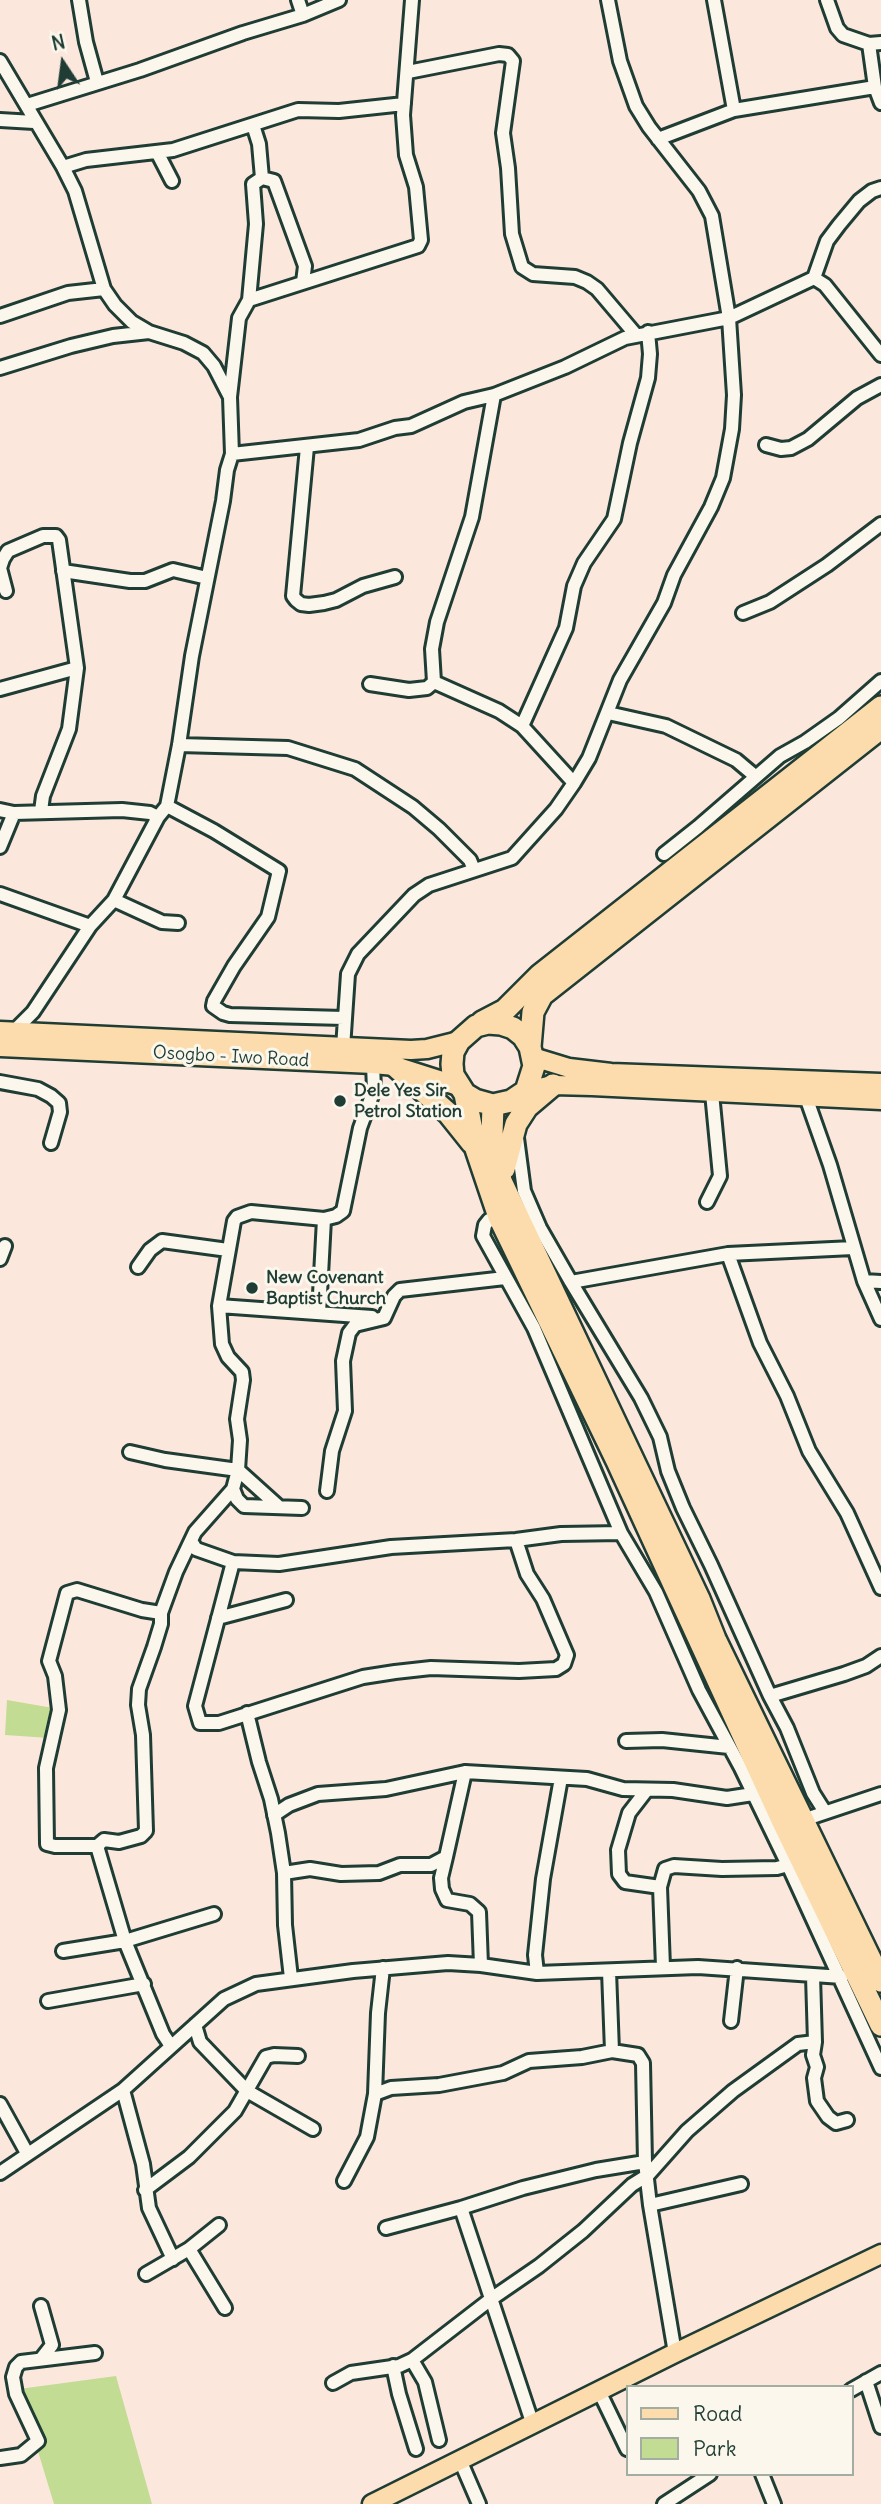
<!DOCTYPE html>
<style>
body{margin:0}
#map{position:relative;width:881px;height:2504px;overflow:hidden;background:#fce7dd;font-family:Delius,sans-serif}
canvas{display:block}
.legend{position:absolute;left:626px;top:2385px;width:228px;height:91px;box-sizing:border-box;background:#fbf7ec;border:2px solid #a3ada2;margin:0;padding:9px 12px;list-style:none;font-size:21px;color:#1f3d34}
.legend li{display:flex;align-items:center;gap:14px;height:35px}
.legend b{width:35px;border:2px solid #a3ada2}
.north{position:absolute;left:28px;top:28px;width:70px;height:70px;-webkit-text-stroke:5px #fbf7ec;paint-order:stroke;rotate:347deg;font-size:19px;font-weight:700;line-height:28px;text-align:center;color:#1f3d34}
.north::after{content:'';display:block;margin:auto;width:24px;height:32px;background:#1f3d34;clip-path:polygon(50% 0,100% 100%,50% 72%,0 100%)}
</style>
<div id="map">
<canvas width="881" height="2504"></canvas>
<ul class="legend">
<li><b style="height:9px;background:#fcdcac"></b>Road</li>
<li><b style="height:19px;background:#c2dc93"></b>Park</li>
</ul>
<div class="north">N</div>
</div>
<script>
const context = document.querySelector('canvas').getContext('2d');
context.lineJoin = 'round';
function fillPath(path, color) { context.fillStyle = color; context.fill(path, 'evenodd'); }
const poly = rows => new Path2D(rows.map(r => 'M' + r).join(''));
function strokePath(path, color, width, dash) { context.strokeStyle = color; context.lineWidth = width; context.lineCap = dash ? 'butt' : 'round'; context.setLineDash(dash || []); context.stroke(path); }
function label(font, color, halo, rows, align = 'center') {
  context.font = font + ' Delius,sans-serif'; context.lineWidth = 6; context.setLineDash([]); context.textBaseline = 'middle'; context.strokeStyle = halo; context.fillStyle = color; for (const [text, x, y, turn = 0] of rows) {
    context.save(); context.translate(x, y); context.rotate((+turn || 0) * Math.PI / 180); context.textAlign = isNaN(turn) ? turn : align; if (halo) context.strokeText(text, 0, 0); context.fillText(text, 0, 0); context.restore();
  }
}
fillPath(poly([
 [7,1700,53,1708,49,1738,5,1735],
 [116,2376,152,2504,54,2504,19,2389]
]), '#c2dc93');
const street = poly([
 [79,0,86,42,97,82],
 [298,0,303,15],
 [714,0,734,110],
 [827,0,837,28,843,35,869,44,881,43],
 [869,44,875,87,881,103],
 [0,61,63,167,75,191,104,289,115,305,132,322,149,332,184,343,203,353,214,366,230,397],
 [408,72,499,54,508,55,513,61,503,133,508,168,512,234,522,267,533,274,575,277,587,282,597,289,636,335],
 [27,105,140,70,243,33,303,15,339,0],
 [0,120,34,122],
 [253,125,259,144,262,178],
 [658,139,734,110,875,87],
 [157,152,172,181],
 [63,167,86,160,173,150,298,110,339,111,404,104],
 [262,178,274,181,305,266,303,282],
 [814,278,827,241,839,225,859,201,872,191,881,188],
 [249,300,256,224,253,184,262,178],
 [0,316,68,293,104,289],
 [0,368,71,346,113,336,149,332],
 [766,445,781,449,791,448,808,439,857,398,881,385],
 [307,447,293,596,296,600,301,604,309,605,324,603,336,600,363,586,395,577],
 [232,454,359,440,395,428,411,426,464,402,494,395,565,367,625,338,729,318,814,278,825,285,881,355],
 [63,571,130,581,145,581,173,570,207,578],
 [6,591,0,568,3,559,8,551,43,536,56,536,59,540,77,668,69,729,43,796,41,811],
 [743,613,770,602,827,565,881,524],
 [434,682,499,711,522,726,574,783],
 [370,684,409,690,427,688,434,682,432,649,437,622,472,517,494,395],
 [0,689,77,668],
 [608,713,666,726,736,760,755,776],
 [522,726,566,628,574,586,584,563,614,519,630,443,648,378,650,354,648,332],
 [179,745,288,748,355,769,413,807,439,829,470,860,474,870],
 [167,806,214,831,279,871,268,917,234,966,214,1001,213,1006,223,1013,230,1015,344,1018],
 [0,810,14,813,122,810,150,813,158,817],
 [0,847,14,813],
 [664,854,698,827,780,756,805,742,839,718,881,681],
 [0,894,90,926],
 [114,900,162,922,178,923],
 [14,1031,33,1012,90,926,114,900,158,817,167,806,179,745,192,656,223,501,227,470,232,454,230,397,239,318,249,300,418,246,421,240,416,187,406,155,403,115,412,0],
 [343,1048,348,974,358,954,414,895,429,885,512,858,556,809,574,783,589,758,620,680,664,603,674,575,711,507,723,478,732,429,734,395,729,318,712,216,699,191,649,127,636,106,620,61,608,0],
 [0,1082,38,1089,51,1096,59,1103,60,1112,51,1143],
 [806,1097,830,1165,864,1281,881,1319],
 [517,1138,524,1191,540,1228,571,1282,728,1254,853,1248],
 [707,1202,720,1176,712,1093],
 [499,1217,489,1220,485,1225,483,1236,534,1328,621,1533,656,1592,699,1690,741,1768,788,1865,881,2068],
 [728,1254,760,1343,787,1396,809,1451,847,1513,881,1588],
 [0,1259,5,1246],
 [138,1267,150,1250,162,1241,228,1250],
 [864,1281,881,1282],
 [571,1282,641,1398,660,1437,668,1471,683,1508,711,1565,770,1696],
 [219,1306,372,1317],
 [319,1313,324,1219],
 [130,1452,165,1460,238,1470,278,1506],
 [233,1489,237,1499,244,1506,302,1508],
 [327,1491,332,1451,345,1411,343,1361,349,1333,355,1325,384,1318,394,1296,400,1290,505,1278],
 [191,1541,196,1549,233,1562,279,1564,391,1547,516,1540,561,1534,621,1533],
 [233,1562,195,1706,200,1723,219,1723,363,1677,395,1672,431,1668,519,1671,556,1669,564,1664,567,1655,543,1599,527,1574,516,1540],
 [161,1613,142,1610,77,1590,67,1593,49,1661,55,1676,59,1710,46,1768,47,1844,55,1846,97,1846,104,1840,119,1842,141,1836,146,1831,143,1735,138,1705,139,1689,154,1647,161,1624,161,1613,176,1572,195,1532,233,1489,238,1470,240,1440,237,1419,243,1380,242,1372,228,1357,222,1344,219,1306,234,1221,237,1217,251,1212,324,1219,336,1216,343,1211,360,1128,374,1090,373,1064],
 [218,1618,286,1600],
 [247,1713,259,1762,271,1799,278,1833,284,1873,285,1925,291,1978],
 [626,1741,662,1740,729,1747],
 [646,1791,629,1813,618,1850,619,1874,625,1882,660,1887],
 [825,1812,813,1793,787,1728,770,1696,844,1674,866,1666,881,1656],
 [274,1815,289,1805,318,1794,386,1789,465,1772,587,1779,623,1789,673,1790,727,1798,753,1794],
 [803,1820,881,1794],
 [97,1846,125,1941,163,2034,171,2046],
 [446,1857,465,1772],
 [284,1873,310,1869,341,1874,379,1873,400,1865,431,1865,446,1857,441,1878,442,1889,447,1900,470,1904,479,1912,481,1965],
 [63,1951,125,1941,214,1914],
 [663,1967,660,1887,665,1869,674,1866,722,1869,777,1868,788,1865],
 [609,1971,612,2051],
 [537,1973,535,1955,543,1879,561,1778],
 [813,1976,815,2042,813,2055,817,2067,814,2078,817,2101,828,2117,836,2123,847,2120],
 [48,2001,144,1984],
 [731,2021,737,1968],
 [195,2025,200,2042,247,2091,313,2129],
 [123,2090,143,2164,149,2208,173,2259],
 [375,2094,391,2088,439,2085,503,2073,529,2061,582,2057,612,2051,638,2055,643,2063,645,2162,650,2205,675,2353],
 [0,2104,27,2153],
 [0,2173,123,2090,224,1999,256,1984,353,1971,448,1963,481,1965,537,1973,698,1967,842,1977],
 [344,2181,367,2137,375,2094,378,2013,383,1968],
 [145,2190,189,2157,235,2111,266,2057,274,2055,298,2056],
 [650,2205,741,2184],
 [461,2208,533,2425],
 [386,2228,461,2208,523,2188,596,2170,645,2162],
 [189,2249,225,2308],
 [146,2274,189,2249,219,2225],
 [41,2359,52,2345,41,2306],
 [412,2360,425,2382,439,2440],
 [393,2366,399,2394,416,2449],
 [866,2381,881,2427],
 [333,2383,351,2373,399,2366,412,2360,491,2299,539,2266,583,2231,632,2185,648,2175,687,2131,733,2091,798,2044,815,2042],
 [851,2390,881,2373],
 [599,2391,627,2449],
 [0,2458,21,2455,38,2441,16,2394,13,2377,16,2367,21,2362,95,2353],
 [460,2460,479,2504],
 [762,2474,774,2504],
 [664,2504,710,2474]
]);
const primary = poly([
 [0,1031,411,1050,427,1049,459,1041],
 [0,1047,373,1064,395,1066,458,1086],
 [533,1057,569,1068,611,1073,881,1083],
 [539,1088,553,1085,592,1086,881,1100],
 [372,2504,675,2353,881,2254]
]);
const highway = poly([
 [482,1022,505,1010,540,975,881,707],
 [530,1047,533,1012,542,995,881,728],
 [395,1066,448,1113,472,1143],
 [465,1094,475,1100,493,1105,511,1101,526,1091,534,1066,530,1047,523,1036,513,1028,501,1024,488,1023,476,1026,459,1041,453,1052,452,1064,453,1075,465,1094,475,1146,499,1217,617,1461,783,1822,881,2025],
 [493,1105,492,1135,501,1181,699,1599,715,1639,881,1981],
 [504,1169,516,1124,527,1107,553,1085]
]);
strokePath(street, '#1f3d34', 18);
strokePath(primary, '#1f3d34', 23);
strokePath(highway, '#1f3d34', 26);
strokePath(street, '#fbf7ec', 12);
strokePath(primary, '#fcdcac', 18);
strokePath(highway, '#fcdcac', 21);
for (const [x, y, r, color] of [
 [340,1101,7,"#1f3d34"],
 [252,1288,7,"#1f3d34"]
]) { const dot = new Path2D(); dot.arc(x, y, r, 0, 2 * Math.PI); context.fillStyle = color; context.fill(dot); strokePath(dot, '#fbf7ec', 2.5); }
label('18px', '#1f3d34', '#fbf7ec', [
 ["Osogbo - Iwo Road",231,1057,3]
]);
label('bold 18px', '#1f3d34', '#fbf7ec', [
 ["Dele Yes Sir",354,1091],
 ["Petrol Station",354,1112],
 ["New Covenant",266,1278],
 ["Baptist Church",266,1299]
], 'left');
</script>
